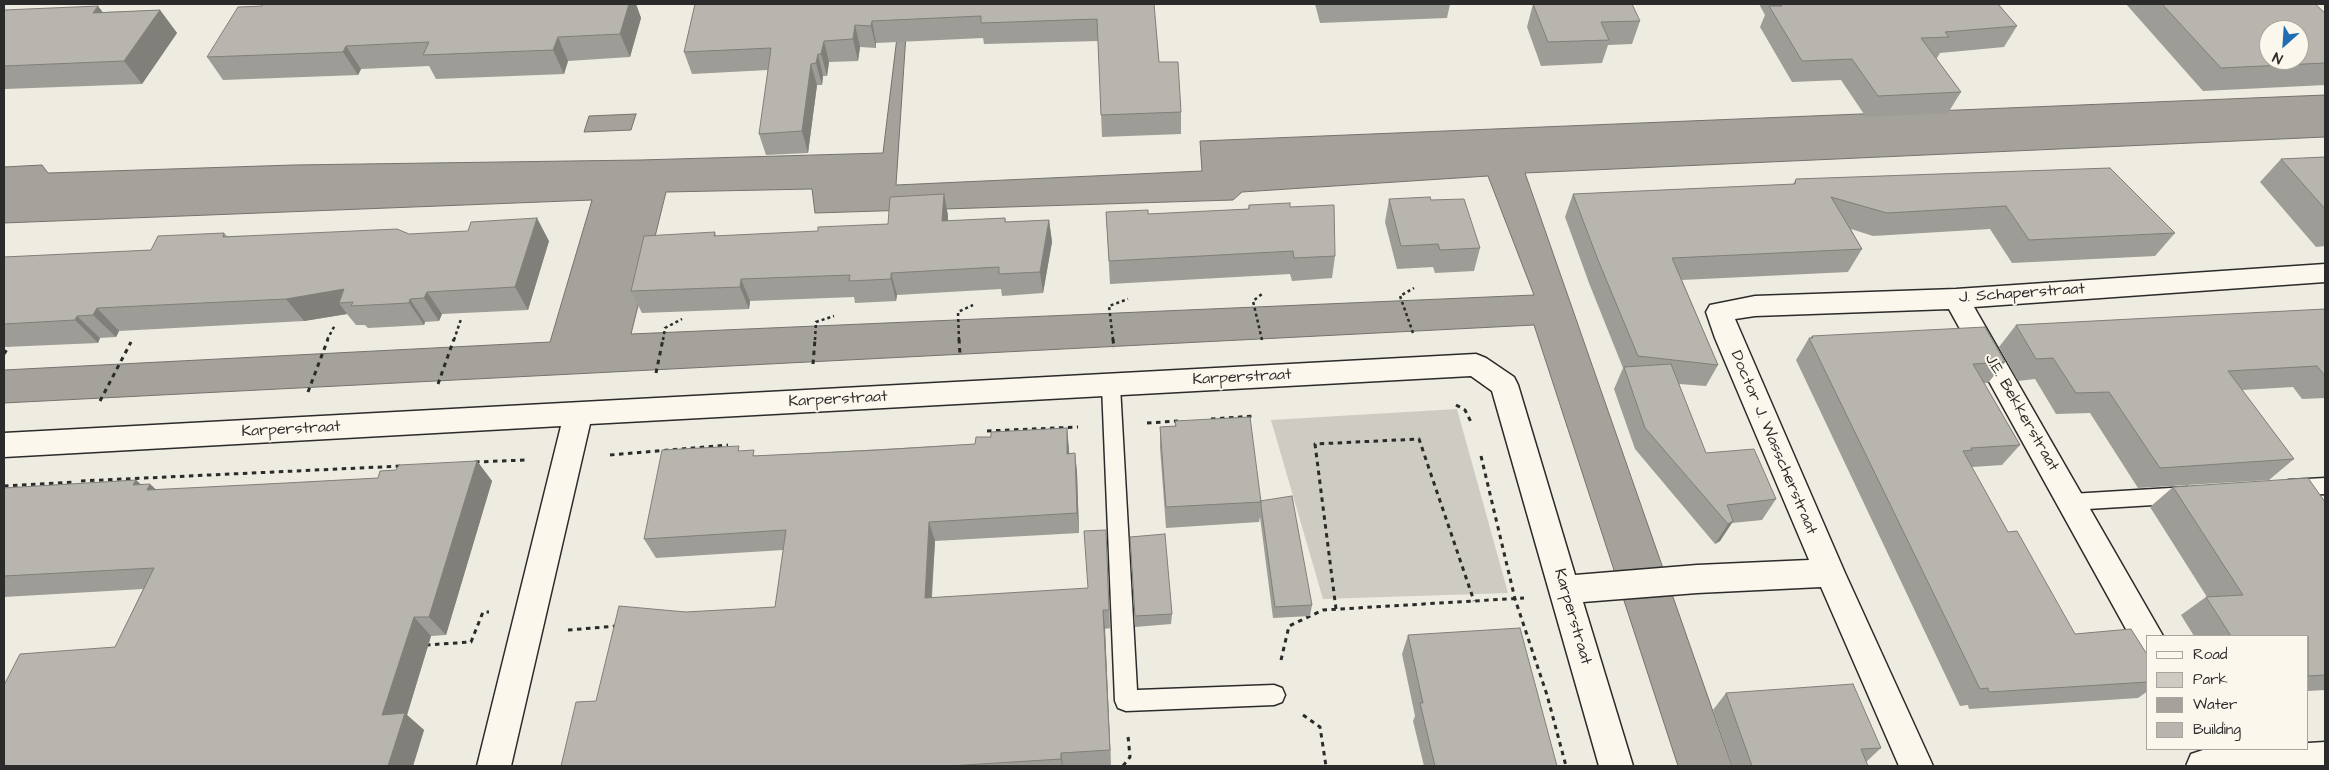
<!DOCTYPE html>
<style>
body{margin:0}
#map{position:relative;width:2329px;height:770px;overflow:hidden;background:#eeebe0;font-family:"Architects Daughter",sans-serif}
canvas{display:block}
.frame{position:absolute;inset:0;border:5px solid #2b2b2b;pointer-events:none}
.legend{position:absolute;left:2146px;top:635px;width:162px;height:115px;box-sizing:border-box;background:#fbf7ec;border:1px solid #a8a59f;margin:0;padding:6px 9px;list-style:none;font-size:15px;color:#2b2b2b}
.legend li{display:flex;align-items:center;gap:10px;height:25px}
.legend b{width:25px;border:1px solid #a8a59f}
.north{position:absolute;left:2259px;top:20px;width:50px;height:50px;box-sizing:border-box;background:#fbf7ec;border:1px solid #a8a59f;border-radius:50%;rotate:206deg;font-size:14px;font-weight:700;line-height:20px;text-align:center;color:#2b2b2b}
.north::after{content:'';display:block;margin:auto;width:18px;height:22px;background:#1f6fb2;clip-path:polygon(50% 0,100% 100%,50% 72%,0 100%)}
</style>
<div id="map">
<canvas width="2329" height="770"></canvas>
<div class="frame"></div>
<ul class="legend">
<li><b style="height:6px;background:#fbf7ec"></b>Road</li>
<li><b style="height:14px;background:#cecbc2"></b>Park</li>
<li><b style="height:14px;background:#a4a29a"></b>Water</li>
<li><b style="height:14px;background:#b8b5ae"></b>Building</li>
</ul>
<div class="north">N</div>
</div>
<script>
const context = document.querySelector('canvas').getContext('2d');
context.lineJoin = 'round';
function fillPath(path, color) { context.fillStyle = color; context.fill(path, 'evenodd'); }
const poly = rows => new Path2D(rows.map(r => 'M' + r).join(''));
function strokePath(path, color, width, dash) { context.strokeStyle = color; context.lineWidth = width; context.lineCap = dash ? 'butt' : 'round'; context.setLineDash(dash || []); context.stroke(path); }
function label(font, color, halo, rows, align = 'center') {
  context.font = font + ' "Architects Daughter",sans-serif'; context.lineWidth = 4; context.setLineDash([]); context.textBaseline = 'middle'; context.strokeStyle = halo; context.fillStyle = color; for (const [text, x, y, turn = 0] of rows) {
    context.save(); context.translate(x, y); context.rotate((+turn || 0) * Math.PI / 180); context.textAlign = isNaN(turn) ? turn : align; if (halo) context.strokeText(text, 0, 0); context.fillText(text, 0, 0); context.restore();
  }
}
fillPath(poly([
 [1457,409,1508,593,1323,599,1271,420]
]), '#cecbc2');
const water = poly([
 [901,4,908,4,896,185,1202,171,1200,141,2325,95,2325,137,1525,173,1732,766,1678,766,1534,325,4,403,4,370,550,342,592,200,4,223,4,167,42,165,48,173,293,165,640,160,883,153,901,4],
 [1488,176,1534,295,631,334,666,192,812,189,815,213,1233,200,1242,192,1488,176],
 [636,114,631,130,584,132,589,116,636,114]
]);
fillPath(water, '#a4a29a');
strokePath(water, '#74726e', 1);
const lane = poly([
 [1111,379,1118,381,1120,386,1137,690,1274,685,1282,688,1285,695,1282,702,1274,705,1126,711,1118,708,1115,701,1102,386,1104,381,1111,379],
 [2325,478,2325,494,2289,496,2282,494,2279,488,2282,482,2289,480,2325,478],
 [2187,487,2194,489,2197,495,2194,501,2187,503,2071,510,2064,508,2061,502,2064,496,2071,494,2187,487]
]);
const street = poly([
 [2325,264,2325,282,1974,307,2159,629,2163,636,2148,636,2148,653,2137,649,1949,309,1755,316,1735,319,1845,573,1933,766,1899,766,1821,587,1697,593,1583,602,1633,766,1599,766,1492,391,1471,376,590,424,511,766,477,766,561,426,4,457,4,433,1476,354,1486,358,1514,377,1518,385,1575,575,1697,565,1809,560,1715,338,1706,312,1710,305,1755,296,1956,289,2325,264],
 [2325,742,2325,766,2186,766,2191,754,2203,750,2308,749,2308,743,2325,742]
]);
strokePath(lane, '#2b2b2b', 3);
strokePath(street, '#2b2b2b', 3);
strokePath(poly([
 [1413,333,1400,296,1414,288],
 [327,340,335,325],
 [454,340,461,319],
 [663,340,665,328,682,319],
 [815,340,816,322,834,316],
 [959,340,958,312,973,305],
 [1113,340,1109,306,1128,299],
 [1262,340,1253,301,1262,294]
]), '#2b2b2b', 2.5, [3, 3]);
strokePath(poly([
 [959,339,960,355],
 [1113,339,1114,348],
 [4,354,9,346],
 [813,364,815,339],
 [656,373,663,339],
 [438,384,454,339],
 [308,392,328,339],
 [100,401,131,342],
 [1456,405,1465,410,1472,424],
 [1211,419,1255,416],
 [1147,423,1178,421],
 [987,431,1078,427],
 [610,455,728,445],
 [1481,456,1515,599,1547,695,1566,766],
 [475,462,526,460],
 [81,481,402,466],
 [4,486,74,482],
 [1336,609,1315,444,1419,439,1474,601],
 [568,630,617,626],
 [426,645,471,642,483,612,489,612],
 [1281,660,1289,626,1323,610,1524,598],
 [1303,715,1320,727,1326,766],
 [1123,766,1130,757,1128,736]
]), '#2b2b2b', 3, [4.5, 4.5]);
fillPath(lane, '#fbf7ec');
fillPath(street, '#fbf7ec');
fillPath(poly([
 [263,4,636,4,641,18,630,57,568,61,564,74,436,79,429,66,361,69,358,75,223,80,207,57,262,6],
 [695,4,1154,4,1159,62,1181,112,1181,134,1102,137,1098,41,984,44,983,38,876,43,876,48,860,47,858,61,829,62,827,76,823,76,822,85,817,85,808,153,766,155,759,134,768,70,692,74,684,52],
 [1315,4,1450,4,1447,18,1320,23],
 [1533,4,1640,21,1632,44,1608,45,1602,63,1541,66,1527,27],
 [1759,4,1998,4,2017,26,2004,47,1940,53,1937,58,1936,58,1961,92,1948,113,1866,117,1841,80,1792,82,1760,27,1765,15],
 [2126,4,2315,4,2325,13,2325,85,2203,91],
 [4,10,104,12,160,10,177,33,142,84,5,89,4,88],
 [2325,157,2325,246,2316,247,2260,182,2281,159],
 [2110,168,2175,233,2155,256,2012,263,1990,229,1873,236,1851,229,1862,249,1848,272,1682,280,1718,365,1706,386,1679,384,1706,453,1776,499,1762,520,1732,523,1720,541,1715,544,1635,449,1614,389,1623,368,1589,283,1565,217,1573,194,1793,184,1796,179],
 [944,194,948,216,948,221,1005,218,1006,222,1049,220,1052,242,1043,293,1002,296,1001,289,897,295,896,301,855,303,854,297,750,301,749,309,642,313,631,291,715,232,716,236,818,231,888,224],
 [1389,199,1431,200,1480,248,1474,271,1435,273,1433,267,1397,269,1385,222],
 [1249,205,1290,207,1335,256,1332,278,1292,281,1290,274,1110,284,1106,212,1148,214,1248,209],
 [224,233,227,236,409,234,549,241,528,310,442,314,439,321,425,322,424,325,368,328,365,325,356,325,347,314,304,321,119,331,116,337,100,338,98,343,4,347,4,257,151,250],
 [2325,309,2325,398,2302,399,2293,387,2242,390,2294,459,2269,480,2138,488,2090,413,2056,414,2035,379,2018,381,1999,347,2016,325],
 [1812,336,2005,362,1988,383,1984,383,2020,445,2002,465,1972,467,2008,532,2075,634,2148,656,2148,691,2138,698,1969,709,1968,705,1960,706,1796,360,1809,338,1810,338],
 [1175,421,1261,501,1312,605,1310,616,1273,618,1260,517,1259,522,1166,528,1160,448,1160,427,1175,426],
 [1067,428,1069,453,1075,453,1077,473,1079,533,935,541,932,598,1088,588,1106,530,1110,628,1105,629,1111,766,561,766,596,701,686,612,775,607,783,550,656,558,644,539,741,451,756,456,975,444,991,437],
 [477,461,492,481,446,635,431,636,407,715,424,730,413,766,4,766,115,647,143,589,4,597,4,488,136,480,141,485,156,490,286,483,378,478,396,470],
 [2173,487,2325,502,2325,690,2308,691,2308,636,2194,636,2181,615,2206,597,2207,597,2150,507],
 [1130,537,1172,614,1171,624,1135,627],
 [1408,635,1557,766,1424,766,1413,721,1415,716,1402,654],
 [1726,693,1881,748,1866,762,1868,766,1732,766,1713,710]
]), '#9e9c96');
fillPath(poly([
 [621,4,636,4,641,18,630,57,620,34],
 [98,6,116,29,93,13],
 [160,10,177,33,142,84,124,61],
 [872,21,876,43,876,48,871,26],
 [855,25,860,47,858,61,853,39],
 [558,37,568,61,564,74,553,50],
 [824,41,829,62,827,76,821,54],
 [346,46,361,69,358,75,343,52],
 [818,54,823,76,822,85,816,63],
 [811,64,817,85,808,153,802,131],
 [944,194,948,216,947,243,942,221],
 [537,218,549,241,528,310,515,287],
 [1049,220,1052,242,1043,293,1040,272],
 [891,273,897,295,896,301,891,279],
 [741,279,750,301,749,309,740,287],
 [344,289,339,303,347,314,304,321,286,299],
 [427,292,442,314,439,321,424,298],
 [410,299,425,322,424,325,409,303],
 [97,308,119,331,116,337,93,315],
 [77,316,100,338,98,343,75,320],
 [1067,428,1069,449,1070,474,1067,454],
 [1075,453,1077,473,1079,533,1077,513],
 [477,461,492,481,446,635,429,617],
 [136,480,147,490,150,484,172,504,133,485],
 [1733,521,1720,541,1715,544,1728,524],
 [929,522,935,541,930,617,925,598],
 [1106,530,1107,549,1110,628,1109,610],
 [1103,610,1105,629,1111,766,1110,750],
 [414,617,431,636,407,715,424,730,413,766,388,766,382,715],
 [1061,753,1063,766,1062,766,1061,759]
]), '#817f7a');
const building = poly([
 [263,4,629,4,620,34,558,37,553,50,423,55,429,42,346,46,343,52,207,57,238,7,262,6,263,4],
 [695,4,1154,4,1159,62,1178,62,1181,112,1101,115,1097,19,981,23,981,16,872,21,871,26,855,25,853,39,824,41,821,54,818,54,816,63,811,64,802,131,759,134,771,48,684,52,695,4],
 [1533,4,1632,4,1640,21,1601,22,1609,40,1548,42,1533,4],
 [1781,4,1998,4,2017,26,1945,32,1949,37,1921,38,1961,92,1878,96,1852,59,1802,61,1769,6,1782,6,1781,4],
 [2162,4,2315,4,2325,13,2325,63,2221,68,2162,4],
 [2269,30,2299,30,2299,60,2269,60,2269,30],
 [98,6,93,13,160,10,124,61,4,66,4,10,98,6],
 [2325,157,2325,209,2281,159,2325,157],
 [2110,168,2175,233,2029,240,2006,206,1887,213,1831,197,1862,249,1672,258,1718,365,1638,356,1598,260,1573,194,1795,184,1796,179,2110,168],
 [944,194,942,221,1005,218,1005,222,1049,220,1040,272,999,274,999,267,891,273,891,279,849,281,850,275,741,279,740,287,631,291,644,236,715,232,714,236,818,231,818,227,888,224,890,197,944,194],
 [1430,197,1431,200,1464,199,1480,248,1440,250,1438,244,1401,246,1389,199,1430,197],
 [1290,203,1290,207,1334,205,1335,256,1294,258,1293,251,1109,261,1106,212,1148,210,1148,214,1249,209,1249,205,1290,203],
 [537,218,515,287,427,292,424,298,410,299,409,303,351,306,353,302,339,303,344,289,286,299,97,308,93,315,77,316,75,320,4,324,4,257,151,250,158,236,224,233,223,237,397,229,409,234,468,231,471,222,537,218],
 [2325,309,2325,376,2317,366,2228,371,2294,459,2160,468,2109,392,2076,393,2053,358,2036,359,2016,325,2325,309],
 [1985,327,2005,362,1973,364,2020,445,1971,448,1972,450,1963,451,2008,532,2017,531,2075,634,2131,629,2148,656,2148,682,1989,692,1988,688,1980,689,1809,338,1813,338,1812,336,1985,327],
 [1671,364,1706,453,1754,449,1776,499,1727,505,1733,521,1728,524,1645,428,1624,367,1671,364],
 [1250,417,1261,502,1166,507,1160,427,1176,426,1175,421,1250,417],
 [1067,428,1067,454,1075,453,1077,513,929,522,925,598,1088,588,1084,531,1106,530,1109,610,1103,610,1110,750,1061,753,1061,759,949,766,561,766,576,702,596,701,619,606,686,612,775,607,786,530,644,539,662,450,739,446,738,451,754,450,753,456,878,450,975,444,976,437,991,437,991,432,1067,428],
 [477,461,429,617,414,617,382,715,405,713,388,766,4,766,4,685,20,654,115,647,154,568,4,576,4,488,136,480,133,485,150,484,147,490,286,483,378,478,380,471,396,470,399,465,477,461],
 [2308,478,2325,502,2325,675,2308,676,2308,636,2231,636,2206,597,2243,595,2173,487,2308,478],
 [1292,496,1312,605,1275,607,1261,506,1261,502,1260,501,1292,496],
 [1165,534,1172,614,1135,616,1130,537,1165,534],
 [1520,628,1557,766,1435,766,1420,703,1423,703,1408,635,1520,628],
 [1853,684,1881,748,1861,749,1868,766,1752,766,1726,693,1853,684]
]);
fillPath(building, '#b8b5ae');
strokePath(building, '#817f7a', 1);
label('16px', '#2b2b2b', '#fbf7ec', [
 ["J. Schaperstraat",2022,294,-4],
 ["Karperstraat",1242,378,-3],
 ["Karperstraat",838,400,-3],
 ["J.E. Bekkerstraat",2021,413,60],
 ["Karperstraat",291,430,-3],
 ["Doctor J. Wasscherstraat",1773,443,67],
 ["Karperstraat",1572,617,74]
]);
</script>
